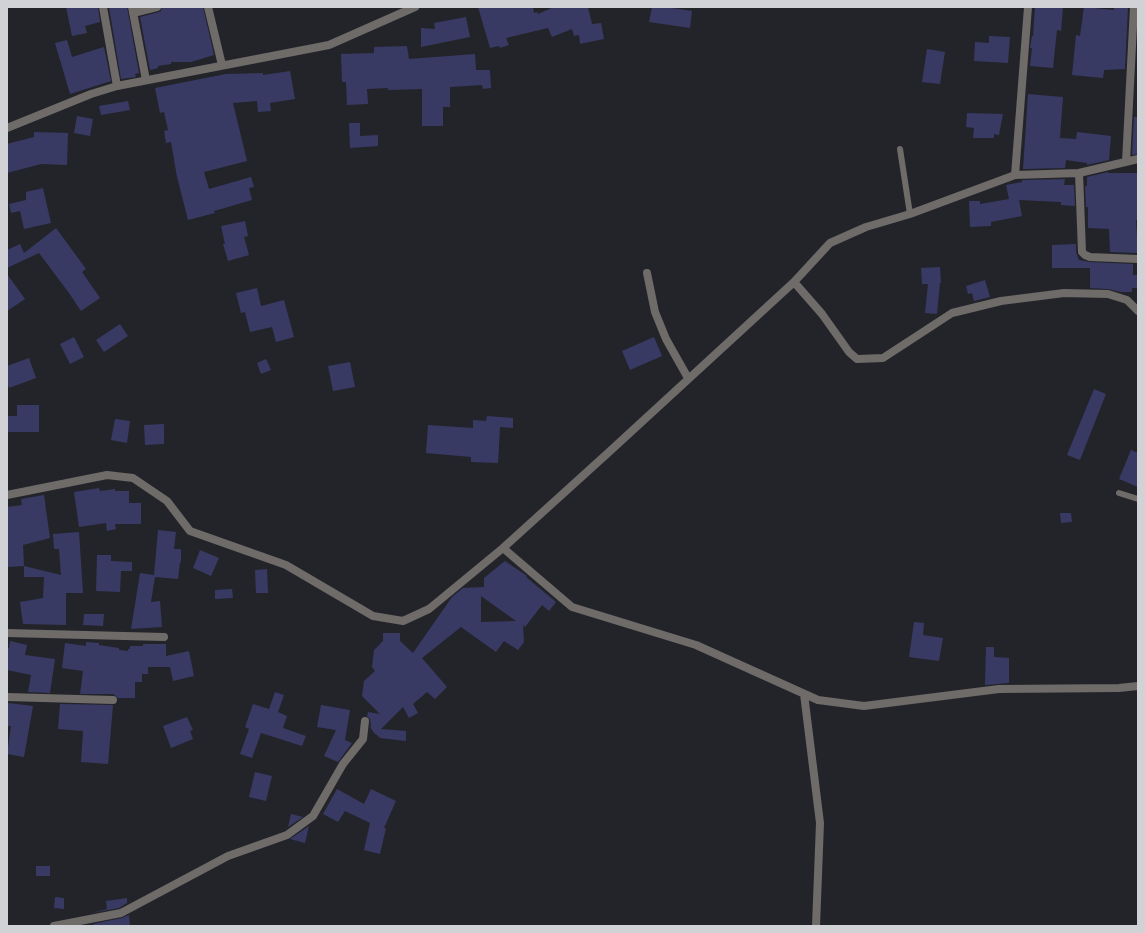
<!DOCTYPE html>
<style>
body{margin:0}
#map{position:relative;width:1145px;height:933px;overflow:hidden;background:#23242a;font-family:Barlow,sans-serif}
canvas{display:block}
.frame{position:absolute;inset:0;border:8px solid #d1d2d6;pointer-events:none}
</style>
<div id="map">
<canvas width="1145" height="933"></canvas>
<div class="frame"></div>
</div>
<script>
const context = document.querySelector('canvas').getContext('2d');
context.lineJoin = 'round';
function fillPath(path, color) { context.fillStyle = color; context.fill(path, 'evenodd'); }
const poly = rows => new Path2D(rows.map(r => 'M' + r).join(''));
function strokePath(path, color, width, dash) { context.strokeStyle = color; context.lineWidth = width; context.lineCap = dash ? 'butt' : 'round'; context.setLineDash(dash || []); context.stroke(path); }
fillPath(poly([
 [66,7,98,7,100,22,85,26,87,33,72,36],
 [109,7,127,7,139,73,135,74,136,77,121,79],
 [162,7,203,7,214,55,191,62,171,62,171,64,158,66,158,68,150,70,140,17,159,12,161,11],
 [478,7,533,7,534,13,537,12,538,14,554,7,588,7,592,24,601,23,604,39,580,44,579,35,574,36,572,29,552,37,548,28,506,38,509,45,500,48,499,46,490,48],
 [652,7,672,8,692,11,690,28,649,22],
 [1035,7,1063,7,1061,31,1057,30,1053,68,1030,66,1032,48,1030,48,1032,36,1033,36],
 [1084,7,1114,10,1114,7,1128,7,1125,69,1104,70,1103,78,1072,75,1076,35,1080,36],
 [466,17,470,37,421,47,421,28,435,29,434,23],
 [989,36,1010,37,1008,63,974,61,975,42,989,43],
 [67,40,72,57,104,47,111,81,70,94,55,43],
 [407,46,409,59,475,54,476,70,490,70,491,88,483,89,482,85,450,87,450,107,443,107,443,126,422,126,422,89,388,90,388,88,367,89,368,104,347,105,346,82,342,82,341,54,374,53,374,47],
 [927,49,945,52,940,84,922,82],
 [290,71,295,99,270,103,271,111,258,112,257,101,233,103,247,161,204,172,209,189,251,177,254,187,249,188,252,200,214,211,215,213,188,220,177,177,171,142,166,143,164,131,168,130,164,112,160,113,155,88,226,74,263,73,263,75],
 [1028,94,1063,97,1060,138,1076,139,1077,132,1111,136,1109,160,1087,165,1087,163,1066,160,1065,168,1023,169],
 [128,101,130,110,101,115,99,106],
 [967,113,1003,114,999,135,994,134,994,138,973,138,974,128,966,127],
 [77,116,93,119,90,136,74,133],
 [1134,117,1138,117,1138,154,1132,155],
 [349,123,360,123,360,136,378,135,378,146,350,148],
 [34,132,68,133,67,165,41,164,7,173,7,144,34,137],
 [1108,172,1108,173,1138,173,1138,220,1136,220,1138,253,1110,252,1109,229,1088,228,1088,207,1086,207,1085,186,1087,186,1087,177],
 [1065,179,1064,185,1074,185,1075,206,1061,205,1061,202,1019,200,1022,216,991,222,991,226,970,227,969,201,980,201,980,204,1009,199,1006,185,1022,182,1022,180],
 [43,188,51,223,24,229,20,211,11,213,9,204,26,200,26,192],
 [245,221,248,236,244,237,249,255,228,261,223,244,225,244,221,226],
 [56,228,86,269,82,272,100,298,81,311,69,293,39,253,7,268,7,250,20,244,24,253],
 [1076,244,1076,252,1079,260,1090,262,1133,264,1133,275,1138,275,1138,288,1132,288,1132,292,1121,292,1108,289,1090,288,1090,268,1052,268,1052,245],
 [940,267,941,283,940,283,937,314,925,313,928,284,922,284,921,268],
 [7,274,25,299,7,311],
 [985,280,990,297,974,301,972,293,968,294,966,286],
 [257,288,261,306,284,300,294,337,276,342,272,327,250,332,245,312,241,313,236,293],
 [120,324,128,336,104,352,96,340],
 [74,337,84,357,70,364,60,344],
 [654,337,662,356,630,370,622,351],
 [29,358,36,378,9,388,7,382,7,366],
 [266,359,271,370,261,374,257,363],
 [350,362,355,387,333,391,328,366],
 [1094,389,1106,394,1080,460,1067,455],
 [17,405,39,405,39,432,7,432,7,416,17,416],
 [487,416,513,418,513,428,500,427,498,463,471,462,471,457,426,453,428,425,473,428,473,420,486,421],
 [115,419,130,421,127,443,111,440],
 [164,424,164,444,145,445,144,425],
 [1131,450,1138,453,1138,487,1119,479],
 [99,488,100,491,115,489,115,491,129,491,129,503,141,503,141,524,115,524,116,529,107,531,106,523,79,527,74,492],
 [44,495,50,538,23,545,24,566,61,575,59,549,54,549,53,534,79,532,83,593,66,593,66,625,23,624,20,602,43,598,44,577,24,577,24,566,7,567,7,507,22,505,21,499],
 [1060,513,1071,513,1072,522,1061,523],
 [158,530,176,532,174,549,181,549,181,563,180,562,178,579,155,577,151,602,160,601,162,627,131,629,140,573,154,575],
 [200,550,219,558,211,576,193,568],
 [97,555,111,555,111,561,132,562,132,571,121,571,120,592,96,591],
 [505,561,527,576,526,577,556,602,549,611,542,605,525,627,523,625,524,642,518,650,504,641,496,652,461,627,422,658,447,687,435,699,427,692,413,704,418,713,409,718,403,707,381,729,406,731,406,741,380,738,376,734,375,734,370,727,371,727,370,719,367,716,368,712,380,714,362,696,364,681,375,671,372,667,374,650,383,641,383,633,400,633,400,641,413,653,452,597,463,588,484,587,484,578],
 [481,596,516,621,481,622],
 [267,569,268,593,256,593,255,570],
 [232,589,233,598,215,599,215,590],
 [84,614,104,614,103,626,83,625],
 [914,622,924,623,923,635,943,638,939,661,909,657],
 [10,641,27,645,25,655,55,659,50,693,28,692,31,675,7,670,7,648,9,648],
 [86,642,99,643,99,645,119,648,119,650,128,651,128,649,130,649,130,646,143,646,143,644,166,644,166,656,189,651,194,676,173,681,170,667,148,667,148,674,142,674,142,682,135,682,135,698,118,698,113,694,80,694,83,671,62,668,65,643,86,646],
 [986,647,994,647,994,657,1009,658,1009,683,985,685],
 [275,692,284,695,278,712,287,716,283,728,306,736,302,746,261,733,252,758,240,754,249,729,245,727,253,704,269,709],
 [8,703,33,706,24,757,7,754,11,726,7,726],
 [60,704,113,705,108,764,81,762,83,731,58,729],
 [321,705,350,710,345,740,352,743,338,762,324,756,336,730,317,727],
 [187,717,193,730,190,731,193,739,171,748,163,726],
 [255,772,272,776,266,801,249,797],
 [337,789,364,804,371,789,396,801,384,828,386,828,380,854,364,850,370,823,345,811,338,822,323,814],
 [291,814,303,817,288,827],
 [309,826,305,843,290,839],
 [36,866,50,866,50,876,36,876],
 [55,897,64,898,64,909,54,908],
 [127,898,127,903,119,908,91,913,107,909,106,901],
 [129,915,130,926,94,926,93,924,122,918]
]), '#383a64');
strokePath(poly([
 [900,149,910,214],
 [1119,493,1138,499]
]), '#6e6b69', 6);
strokePath(poly([
 [103,7,117,86],
 [132,7,146,80],
 [208,7,222,65],
 [133,13,157,7],
 [1126,162,1134,7],
 [1079,173,1082,252,1085,255,1090,257,1138,259],
 [1015,175,1079,173,1138,159],
 [647,273,655,312,666,339,688,378],
 [794,282,822,314,849,352,857,359,883,358,952,313,1001,301,1064,293,1108,294,1127,300,1138,311],
 [7,495,107,475,133,478,167,501,190,531,286,565,373,616,403,621,429,609,503,548,609,452,794,282,830,243,866,227,910,214,1015,175,1028,7],
 [503,548,572,607,696,645,818,700,864,706,999,689,1119,688,1138,686],
 [7,633,164,637],
 [804,694,820,823,816,926],
 [7,697,113,700],
 [54,926,121,913,228,856,287,835,313,816,343,764,363,739,365,721]
]), '#6e6b69', 8);
strokePath(poly([
 [7,128,91,94,117,86,329,45,415,7]
]), '#6e6b69', 8);
</script>
